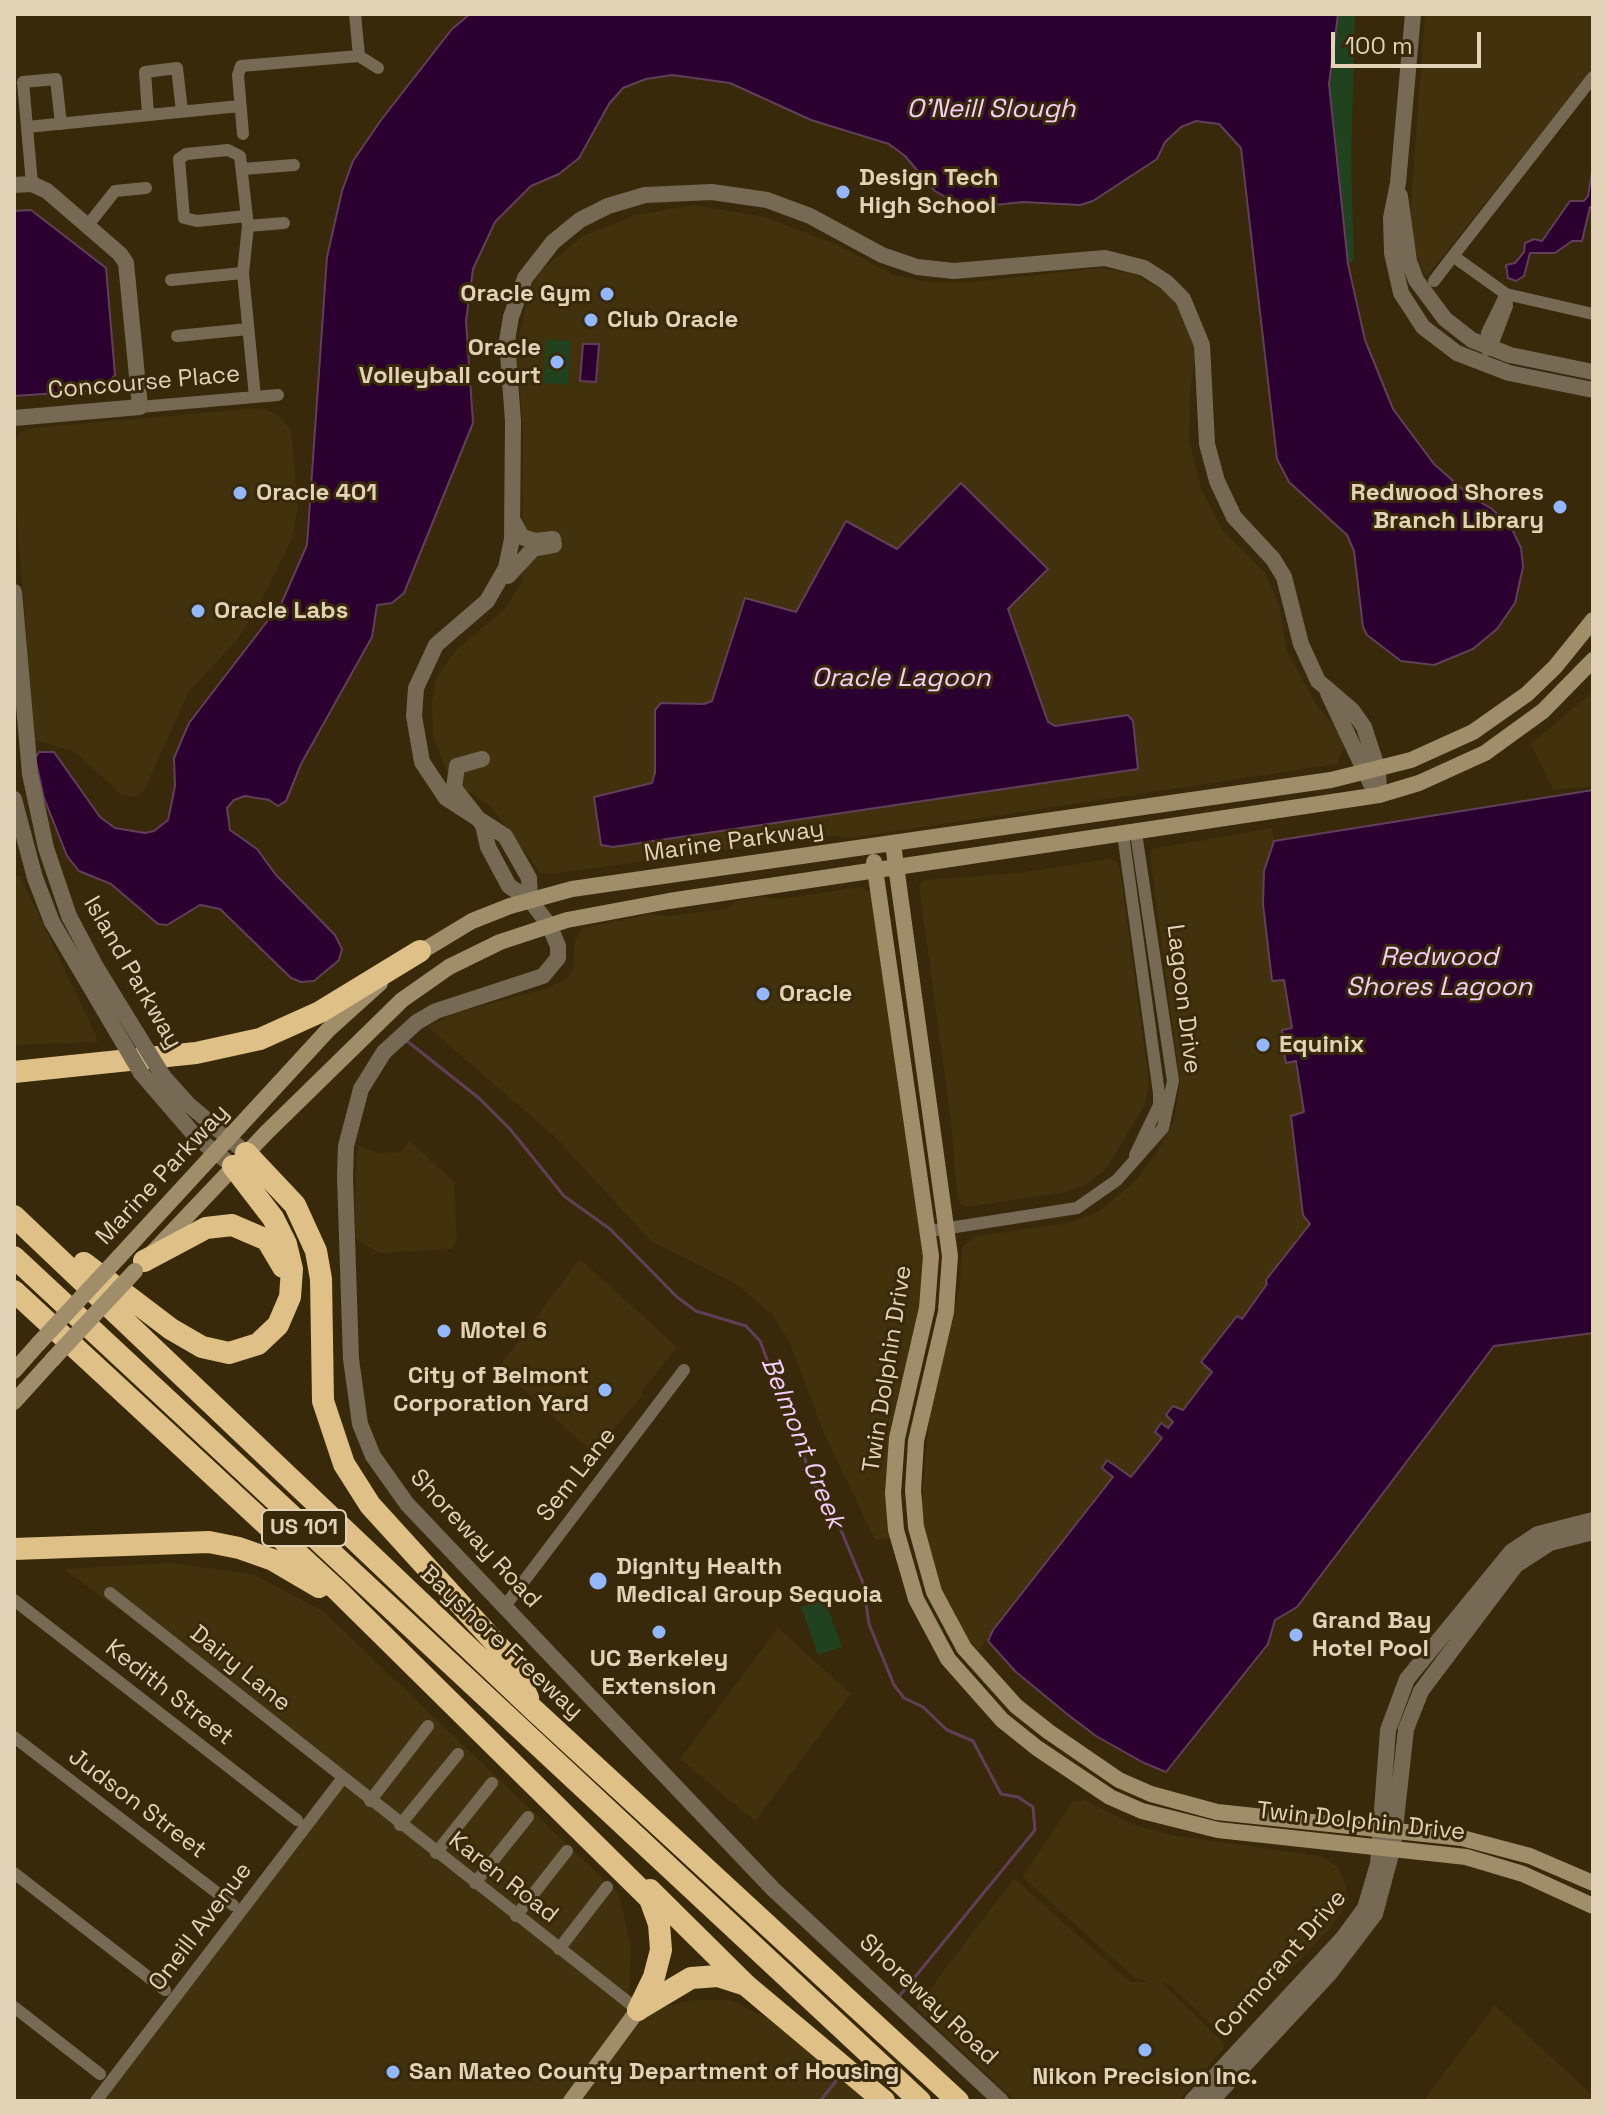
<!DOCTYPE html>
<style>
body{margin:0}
#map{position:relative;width:1607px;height:2115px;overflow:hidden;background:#38290b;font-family:"Space Grotesk",sans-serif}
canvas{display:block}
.frame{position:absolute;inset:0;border:16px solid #e2d3b7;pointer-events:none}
.scale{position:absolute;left:1331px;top:32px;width:150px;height:36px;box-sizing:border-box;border:4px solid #e2d3b7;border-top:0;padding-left:10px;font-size:24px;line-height:28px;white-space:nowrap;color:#e2d3b7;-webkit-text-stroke:6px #38290b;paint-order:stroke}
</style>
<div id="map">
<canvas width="1607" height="2115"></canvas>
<div class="frame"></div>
<div class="scale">100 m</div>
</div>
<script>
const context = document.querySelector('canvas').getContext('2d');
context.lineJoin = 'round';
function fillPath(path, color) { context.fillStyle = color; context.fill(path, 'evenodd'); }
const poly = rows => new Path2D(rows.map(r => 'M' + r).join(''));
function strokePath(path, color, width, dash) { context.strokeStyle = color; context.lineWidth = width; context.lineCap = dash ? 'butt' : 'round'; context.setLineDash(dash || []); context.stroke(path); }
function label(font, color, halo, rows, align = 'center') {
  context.font = font + ' "Space Grotesk",sans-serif'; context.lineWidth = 6; context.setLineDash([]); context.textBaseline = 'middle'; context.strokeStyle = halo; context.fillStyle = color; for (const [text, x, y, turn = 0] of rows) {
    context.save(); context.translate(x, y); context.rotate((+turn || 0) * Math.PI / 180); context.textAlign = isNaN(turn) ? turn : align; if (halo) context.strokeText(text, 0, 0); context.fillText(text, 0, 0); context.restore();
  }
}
fillPath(poly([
 [1425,14,1593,14,1593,68,1426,277,1415,252,1410,220],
 [694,205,764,217,836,244,893,275,931,282,973,282,1100,268,1134,274,1164,291,1186,316,1196,351,1190,391,1189,440,1201,489,1223,531,1265,572,1279,605,1287,651,1317,706,1338,730,1344,746,1337,764,850,838,832,836,550,874,540,872,492,808,449,778,433,735,432,702,436,678,456,650,506,608,522,581,523,428,516,350,529,293,540,271,583,236,636,215],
 [259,408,277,414,291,430,298,506,292,539,260,604,238,639,189,691,145,789,135,797,122,795,75,752,35,740,14,482,14,442,19,433,32,428],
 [1593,691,1593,786,1553,790,1531,744],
 [1272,828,1274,841,1264,871,1263,904,1272,980,1284,979,1292,1029,1294,1050,1284,1051,1286,1062,1296,1061,1305,1112,1291,1116,1310,1223,1266,1280,1267,1283,1241,1319,1237,1316,1201,1362,1212,1372,1183,1410,1172,1407,1166,1415,1173,1421,1168,1428,1161,1424,1162,1438,1131,1478,1107,1460,1113,1477,975,1655,942,1600,920,1525,930,1406,960,1285,962,1247,976,1236,1067,1223,1097,1213,1134,1182,1156,1154,1174,1121,1180,1082,1150,856,1152,849],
 [1108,859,1116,861,1120,869,1149,1082,1145,1104,1106,1169,1087,1184,1066,1192,967,1207,960,1204,957,1191,951,1122,919,885,924,880,1019,873],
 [14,876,20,876,99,1042,14,1045],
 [860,887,871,892,925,1257,892,1538,875,1540,824,1433,790,1344,773,1315,736,1284,651,1241,555,1137,428,1027,452,1014,545,989,565,980,573,970,575,940,582,928,652,914,667,916,726,909,737,901,758,897,783,899],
 [410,1141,454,1182,457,1241,451,1249,380,1253,354,1238,357,1145,377,1153,401,1152],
 [580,1259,677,1347,641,1392,643,1395,593,1453,499,1367],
 [171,1563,253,1574,324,1612,619,1894,631,1948,628,2017,691,2000,730,2000,770,2019,866,2101,101,2101,341,1773,64,1569],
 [778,1628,851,1694,755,1821,680,1759],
 [1083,1799,1132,1824,1171,1835,1320,1856,1338,1867,1344,1880,1349,1900,1330,1928,1245,2017,1214,2027,1169,1984,1162,1983,1223,2042,1224,2048,1178,2101,1015,2101,916,2008,1014,1878,1130,1982,1150,1981,1135,1978,1022,1877,1073,1801],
 [1495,2005,1593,2096,1593,2101,1423,2101]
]), '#41310d');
fillPath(poly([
 [1338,14,1355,14,1351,163,1354,260,1348,264,1329,83],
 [546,340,571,341,568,385,544,383],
 [824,1598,842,1647,818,1655,801,1607]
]), '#20421e');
const water = poly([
 [470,14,1338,14,1329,84,1348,264,1365,340,1393,409,1434,464,1470,496,1492,509,1512,529,1521,548,1523,567,1515,603,1497,629,1473,649,1434,665,1401,661,1367,635,1363,627,1354,551,1347,535,1289,482,1277,459,1241,148,1219,124,1196,121,1181,127,1165,142,1157,159,1093,201,1080,205,1023,202,965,208,935,191,905,156,889,144,811,120,730,83,672,75,646,79,623,88,609,104,579,158,559,174,531,186,495,222,473,269,466,321,473,423,404,593,392,603,377,605,372,637,301,764,286,801,278,806,269,800,245,796,234,800,227,808,230,830,257,849,276,875,335,935,342,949,339,960,314,981,301,982,291,978,220,909,200,905,167,925,158,924,111,884,79,871,67,856,44,798,35,758,39,752,54,752,100,817,115,828,145,833,154,831,168,820,175,786,174,758,189,723,282,602,307,545,327,257,342,191,353,161,381,120,452,29,470,14],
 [1593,166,1593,207,1590,207,1582,241,1572,241,1555,253,1530,253,1524,276,1516,281,1508,278,1506,265,1515,263,1524,252,1525,243,1534,239,1542,241,1570,201,1584,201,1588,196,1593,166],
 [31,210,106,268,115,375,102,390,14,396,14,211,31,210],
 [583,344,599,344,596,382,580,381,583,344],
 [961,483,1048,569,1008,609,1048,722,1055,726,1128,715,1133,721,1138,769,613,847,601,845,594,797,652,783,655,773,655,710,661,703,704,704,712,701,745,598,796,612,846,521,897,549,961,483],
 [1593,790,1593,1333,1494,1346,1297,1607,1275,1620,1268,1644,1166,1772,1144,1763,1096,1736,1067,1714,1016,1672,988,1641,993,1630,1113,1477,1102,1468,1107,1460,1131,1477,1162,1438,1155,1432,1161,1423,1168,1428,1173,1422,1166,1415,1173,1406,1183,1410,1212,1372,1201,1362,1237,1316,1242,1319,1267,1284,1266,1280,1310,1224,1303,1215,1291,1116,1304,1112,1296,1061,1286,1063,1284,1051,1294,1049,1293,1042,1284,1043,1282,1030,1292,1028,1284,980,1272,981,1263,904,1264,871,1274,841,1593,790]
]);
fillPath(water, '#2b0031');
strokePath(water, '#623f59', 2);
strokePath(poly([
 [407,1041,480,1099,510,1129,564,1196,610,1229,677,1297,696,1311,746,1326,760,1341,814,1483,841,1530,863,1583,869,1624,894,1685,904,1698,923,1707,947,1730,973,1741,1001,1794,1018,1797,1033,1807,1035,1830,897,1999],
 [820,2101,840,2076]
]), '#623f59', 3);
strokePath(poly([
 [355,14,359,56],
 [1593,77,1453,256,1506,294,1593,314],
 [148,114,145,72,177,68,182,111],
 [27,127,23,82,56,79,61,124],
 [243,134,238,75,241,66,359,56,378,68],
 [243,169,294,165],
 [32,184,27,127,240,106],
 [247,216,197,221,184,218,179,159,186,154,228,150,240,156,248,226,243,273,255,397],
 [88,225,115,191,146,188],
 [248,226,284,223],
 [171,280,243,273],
 [1434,281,1453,256],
 [177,336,248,329],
 [1488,346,1494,340,1507,306,1506,294],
 [1487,350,1487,333,1506,294],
 [140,407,278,395],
 [1123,834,1159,1093,1159,1105,1135,1155],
 [930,1231,1077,1208,1117,1180,1163,1128,1173,1081,1136,833],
 [110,1593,638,2010],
 [14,1600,297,1820],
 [505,1606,684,1370],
 [14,1737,233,1905],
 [370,1801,428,1726],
 [400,1825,458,1754],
 [436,1853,492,1783],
 [14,1873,165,1990],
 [475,1883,528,1817],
 [516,1916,567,1851],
 [559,1949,607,1887],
 [14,2007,100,2074],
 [96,2101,342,1779]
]), '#766a54', 12);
strokePath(poly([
 [1413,14,1398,183,1391,218,1392,253,1401,293,1423,327,1457,353,1509,373,1593,390],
 [14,185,32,184,47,191,120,254,126,263,140,407,14,418],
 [1400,196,1409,261,1416,280,1445,319,1472,340,1510,355,1593,372],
 [508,576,533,549,554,545,553,539,535,541,522,537,513,521],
 [14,592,30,774,46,848,69,916],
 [1328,693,1371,784],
 [482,759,457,766,454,788,483,825,488,847,509,886,530,900,549,925,558,946,558,958,543,976,436,1011,417,1022,384,1052,361,1089,346,1146,345,1177,351,1359,360,1424,373,1456,407,1504,773,1889,1001,2101],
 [14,799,35,878,52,922],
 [530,900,529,878,505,836,446,798,422,762,414,716,416,688,436,645,487,601,506,568,512,539,513,421,507,341,511,317,525,278,553,242,580,220,608,206,645,195,712,192,767,200,810,216,882,255,917,267,954,271,1105,258,1144,268,1166,282,1183,299,1202,345,1207,444,1217,481,1234,517,1273,559,1284,577,1301,644,1318,681,1352,710,1364,727,1378,770,1379,795],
 [141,1073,197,1138,233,1166],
 [163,1076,188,1104,246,1153],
 [1192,2101,1343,1938,1365,1908,1378,1864,1388,1730,1407,1679,1511,1552,1538,1534,1593,1520],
 [1211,2101,1330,1973,1375,1914,1393,1847,1406,1729,1421,1691,1516,1565,1550,1543,1593,1532]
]), '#766a54', 16);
strokePath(poly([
 [893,844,950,1256,946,1312,916,1441,913,1490,916,1527,934,1592,964,1648,1016,1706,1049,1732,1119,1780,1151,1794,1217,1812,1462,1838,1530,1856,1593,1883],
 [874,862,931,1256,927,1308,897,1438,893,1493,896,1530,916,1599,948,1659,1002,1720,1037,1748,1110,1797,1142,1811,1218,1830,1466,1857,1523,1874,1593,1906],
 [414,956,472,921,510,906,572,889,1331,780,1411,760,1473,732,1527,694,1555,667,1593,620],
 [153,1252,266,1133,402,1000,449,967,500,942,567,920,669,901,1379,795,1419,783,1485,753,1543,711,1593,660],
 [119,1257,328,1030,380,983],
 [14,1371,38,1344],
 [14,1402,53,1359],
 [571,2101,638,2010]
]), '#a08d69', 16);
strokePath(poly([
 [14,1072,196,1053,260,1039,320,1012,420,951],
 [246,1153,295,1205,316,1251,321,1279,323,1401,344,1464,370,1505,511,1660,528,1698],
 [14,1216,534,1710,958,2101],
 [14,1257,920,2101],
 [144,1261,206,1228,232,1225,267,1240,283,1267],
 [84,1263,171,1329,202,1347,229,1353,258,1344,278,1325,290,1297,292,1269,286,1244,273,1218,233,1166],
 [14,1291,338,1591,650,1899,659,1924,661,1950,654,1977,638,2010],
 [14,1549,209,1542,239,1548,273,1560,319,1587],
 [650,1890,747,1986,884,2101],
 [639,2009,691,1978,718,1976,746,1985]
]), '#dfc087', 22);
strokePath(poly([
 [69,916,96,967,163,1076],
 [52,922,141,1073]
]), '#766a54', 16);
strokePath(poly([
 [38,1344,119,1257],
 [53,1359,135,1271]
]), '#a08d69', 16);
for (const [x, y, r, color] of [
 [843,192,8,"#92b7fd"],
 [607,294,8,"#92b7fd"],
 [591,320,8,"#92b7fd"],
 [557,362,8,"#92b7fd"],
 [240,493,8,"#92b7fd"],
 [1560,507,8,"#92b7fd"],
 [198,611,8,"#92b7fd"],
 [763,994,8,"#92b7fd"],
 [1263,1045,8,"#92b7fd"],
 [444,1331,8,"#92b7fd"],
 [605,1390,8,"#92b7fd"],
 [598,1581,10,"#92b7fd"],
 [659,1632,8,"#92b7fd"],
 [1296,1635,8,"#92b7fd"],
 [1145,2050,8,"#92b7fd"],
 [393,2072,8,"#92b7fd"]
]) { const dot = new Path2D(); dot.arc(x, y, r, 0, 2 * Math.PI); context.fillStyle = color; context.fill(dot); strokePath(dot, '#38290b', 3); }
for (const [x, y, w] of [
 [304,1528,84]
]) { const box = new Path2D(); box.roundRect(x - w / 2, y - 18, w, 36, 6); context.fillStyle = '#38290b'; context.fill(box); strokePath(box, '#e2d3b7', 2); }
label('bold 22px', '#e2d3b7', null, [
 ["US 101",304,1528]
]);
label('bold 24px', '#e2d3b7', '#38290b', [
 ["Design Tech",859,178],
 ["High School",859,206],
 ["Oracle Gym",591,294,"right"],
 ["Club Oracle",607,320],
 ["Oracle",541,348,"right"],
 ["Volleyball court",541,376,"right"],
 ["Oracle 401",256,493],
 ["Redwood Shores",1544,493,"right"],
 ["Branch Library",1544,521,"right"],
 ["Oracle Labs",214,611],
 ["Oracle",779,994],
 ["Equinix",1279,1045],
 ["Motel 6",460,1331],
 ["City of Belmont",589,1376,"right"],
 ["Corporation Yard",589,1404,"right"],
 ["Dignity Health",616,1567],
 ["Medical Group Sequoia",616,1595],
 ["Grand Bay",1312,1621],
 ["Hotel Pool",1312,1649],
 ["UC Berkeley",659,1659,"center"],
 ["Extension",659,1687,"center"],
 ["San Mateo County Department of Housing",409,2072],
 ["Nikon Precision Inc.",1145,2077,"center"]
], 'left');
label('24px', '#e2d3b7', '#38290b', [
 ["Concourse Place",144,383,-5],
 ["Marine Parkway",734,842,-8],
 ["Island Parkway",132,973,60],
 ["Lagoon Drive",1183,999,83],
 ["Marine Parkway",163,1175,-47],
 ["Twin Dolphin Drive",888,1369,-81],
 ["Sem Lane",577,1475,-52],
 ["Shoreway Road",475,1539,47],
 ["Bayshore Freeway",501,1643,43],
 ["Dairy Lane",240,1669,39],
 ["Kedith Street",169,1693,38],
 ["Judson Street",137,1804,37],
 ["Twin Dolphin Drive",1361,1822,6],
 ["Karen Road",503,1878,38],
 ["Oneill Avenue",201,1927,-53],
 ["Cormorant Drive",1281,1964,-49],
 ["Shoreway Road",928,2000,43]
]);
label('italic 26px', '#f5ccfa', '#38290b', [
 ["O'Neill Slough",991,110],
 ["Oracle Lagoon",901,679],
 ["Redwood",1439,958],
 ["Shores Lagoon",1439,988],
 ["Belmont Creek",802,1443,68]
]);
</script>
